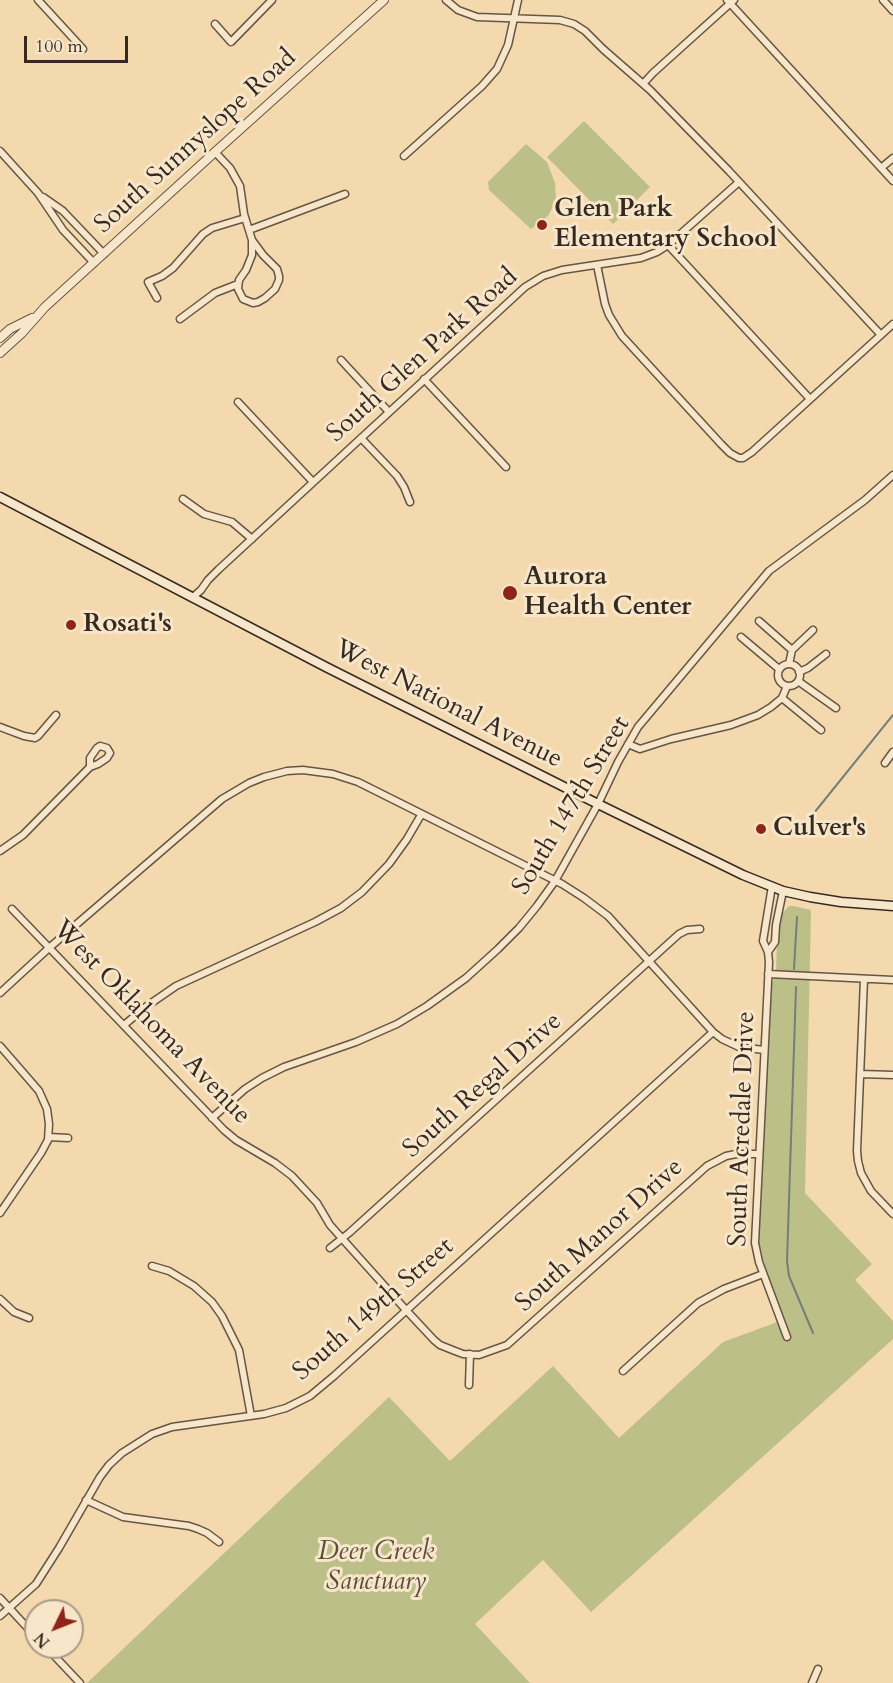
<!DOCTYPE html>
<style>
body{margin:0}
#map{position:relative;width:893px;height:1683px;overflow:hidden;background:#f3d9ad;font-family:Cardo,serif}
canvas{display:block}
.north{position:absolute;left:24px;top:1599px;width:60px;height:60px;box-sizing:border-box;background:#f7e6ca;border:2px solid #aa9a86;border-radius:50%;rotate:227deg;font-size:16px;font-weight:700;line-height:24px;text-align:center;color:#362921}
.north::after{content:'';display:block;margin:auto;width:21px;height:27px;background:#8f2418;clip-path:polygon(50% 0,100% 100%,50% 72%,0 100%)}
.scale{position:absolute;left:24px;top:36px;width:104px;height:27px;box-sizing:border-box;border:3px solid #362921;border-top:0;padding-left:8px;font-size:18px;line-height:21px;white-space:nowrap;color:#362921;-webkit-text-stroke:4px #f7e6ca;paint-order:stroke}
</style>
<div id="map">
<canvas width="893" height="1683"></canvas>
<div class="north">N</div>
<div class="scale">100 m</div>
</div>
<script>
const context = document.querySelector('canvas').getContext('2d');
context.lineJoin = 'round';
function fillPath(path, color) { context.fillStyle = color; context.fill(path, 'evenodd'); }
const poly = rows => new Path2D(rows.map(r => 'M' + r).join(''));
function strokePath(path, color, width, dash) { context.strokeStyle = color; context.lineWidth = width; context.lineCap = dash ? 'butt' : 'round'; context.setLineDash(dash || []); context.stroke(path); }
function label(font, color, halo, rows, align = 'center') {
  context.font = font + ' Cardo,serif'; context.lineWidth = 6; context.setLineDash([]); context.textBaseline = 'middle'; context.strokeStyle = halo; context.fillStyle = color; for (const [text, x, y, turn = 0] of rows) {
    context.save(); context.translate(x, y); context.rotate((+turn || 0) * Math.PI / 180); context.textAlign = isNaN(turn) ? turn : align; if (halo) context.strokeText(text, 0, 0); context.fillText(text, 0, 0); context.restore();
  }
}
fillPath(poly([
 [584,121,650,187,613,224,547,157],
 [526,144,547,162,555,183,556,201,548,216,531,229,489,190,488,182],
 [789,906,793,906,811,910,805,1193,872,1264,855,1280,893,1321,893,1339,591,1612,543,1560,475,1624,530,1683,87,1683,389,1397,450,1461,553,1366,619,1438,723,1342,783,1320,761,1262,758,1240,771,984,773,982,776,970,777,943,780,922,782,914]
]), '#bdbf88');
strokePath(poly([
 [814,813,893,715],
 [794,969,797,917],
 [796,987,787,1261,789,1276,813,1333]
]), '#747f78', 2);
const minor = poly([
 [38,0,83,49],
 [446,0,458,10,477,17,560,20,574,24,585,31,603,49,650,90,729,171,881,335],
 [727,0,893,181],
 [883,0,893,11],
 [215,24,231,42,272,0],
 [643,84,653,73,734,0],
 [0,151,38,193,63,230,94,263],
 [215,152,230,168,240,186,244,214,252,240],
 [404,156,482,86,497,69,508,45,518,0],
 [881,168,893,158],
 [43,197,63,211,104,254],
 [249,230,345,194],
 [252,240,263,255,277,269,279,276,279,280,275,289,265,298,258,302,253,303,243,299,238,289,239,280,246,270,252,255,252,240],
 [668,245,810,399],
 [597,265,605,304,609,315,622,336,721,444,730,453,739,458,743,458,752,452,893,324],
 [157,298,148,282,162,276,173,268,203,234,212,228,245,218],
 [180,319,215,293,238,284],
 [341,360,389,412],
 [424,379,506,467],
 [238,402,313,482],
 [361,438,397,476,404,487,410,502],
 [183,499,204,514,232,522,252,539],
 [193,597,201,590,208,580,218,570,525,287,543,276,562,270,641,258,657,252,668,245,739,182],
 [759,621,792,650,789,664],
 [741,637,779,669],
 [792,650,813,630],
 '778 675a11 11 0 1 1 22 0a11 11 0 1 1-22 0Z',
 [799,672,808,668,826,654],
 [798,681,836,708],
 [782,698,821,730],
 [0,727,24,736,35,738,38,736,56,715],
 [628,744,640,749,671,739,731,725,758,715,771,707,782,698,787,686],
 [885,763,893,752],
 [0,851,23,835,90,767,98,764,107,758,110,753,107,748,100,746,97,748,90,758,90,767],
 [772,886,763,941,768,952,769,962,755,1243,759,1262,787,1337],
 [12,909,224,1130,236,1140,275,1163,292,1176,317,1203,330,1225,406,1310,434,1340,440,1345,455,1351,463,1354,479,1355,507,1345,707,1166,726,1156,736,1154,758,1154],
 [768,952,775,942,776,925,783,891],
 [768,974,893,980],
 [864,979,857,1151,858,1161,861,1173,871,1191,893,1214],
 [0,993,49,948,222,799,249,783,264,777,287,771,303,770,333,774,358,782,562,884,584,898,608,916,713,1032,722,1039,739,1047,764,1050],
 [124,1025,147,1006,176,986,315,922,341,908,362,892,389,864,407,839,421,815],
 [0,1046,39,1091,47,1109,49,1124,48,1140,41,1153,0,1213],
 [860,1074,893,1075],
 [212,1118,245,1089,262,1078,284,1067,356,1042,397,1024,427,1006,466,978,498,949,519,928,537,906,555,881,598,804,618,762,638,727,769,571,865,500,893,475],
 [49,1137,68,1138],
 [330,1248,349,1233,679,934,687,930,700,929],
 [152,1266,169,1271,194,1286,212,1302,222,1316,239,1350,251,1416],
 [0,1299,14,1312,29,1318],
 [623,1371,698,1303,724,1289,763,1274],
 [469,1385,470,1354],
 [86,1500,123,1517,189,1526,198,1529,207,1533,219,1542],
 [0,1598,36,1637],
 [0,1616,36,1584,59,1548,100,1477,109,1465,122,1453,152,1434,172,1427,264,1414,286,1408,310,1396,334,1376,713,1032],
 [46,1647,80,1683],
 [812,1683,818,1669]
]);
const tertiary = poly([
 [0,338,10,329,32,318],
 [0,353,22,333,45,307,215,152,384,0]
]);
const secondary = poly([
 [0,497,326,667,598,804,743,875,783,891,810,897,841,902,893,906]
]);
strokePath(minor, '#655544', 9);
strokePath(tertiary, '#655544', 10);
strokePath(secondary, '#362921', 11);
strokePath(minor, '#f7e6ca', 6);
strokePath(tertiary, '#f7e6ca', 8);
strokePath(secondary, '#f7e6ca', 8);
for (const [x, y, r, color] of [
 [542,225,6,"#8f2418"],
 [510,593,8,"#8f2418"],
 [71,625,6,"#8f2418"],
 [761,829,6,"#8f2418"]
]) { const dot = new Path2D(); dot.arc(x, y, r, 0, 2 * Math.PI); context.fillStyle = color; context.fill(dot); strokePath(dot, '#f7e6ca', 2); }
label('26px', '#362921', '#f7e6ca', [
 ["South Sunnyslope Road",196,142,-42],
 ["South Glen Park Road",423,356,-42],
 ["West National Avenue",448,705,27],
 ["South 147th Street",572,806,-59],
 ["West Oklahoma Avenue",151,1023,46],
 ["South Regal Drive",483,1086,-42],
 ["South Acredale Drive",743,1129,-88],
 ["South Manor Drive",600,1236,-42],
 ["South 149th Street",374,1310,-41]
]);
label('bold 26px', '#362921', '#f7e6ca', [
 ["Glen Park",554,210],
 ["Elementary School",554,240],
 ["Aurora",524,578],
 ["Health Center",524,608],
 ["Rosati's",83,625],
 ["Culver's",773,829]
], 'left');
label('italic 26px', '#584e3b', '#f7e6ca', [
 ["Deer Creek",376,1553],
 ["Sanctuary",376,1583]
]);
</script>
